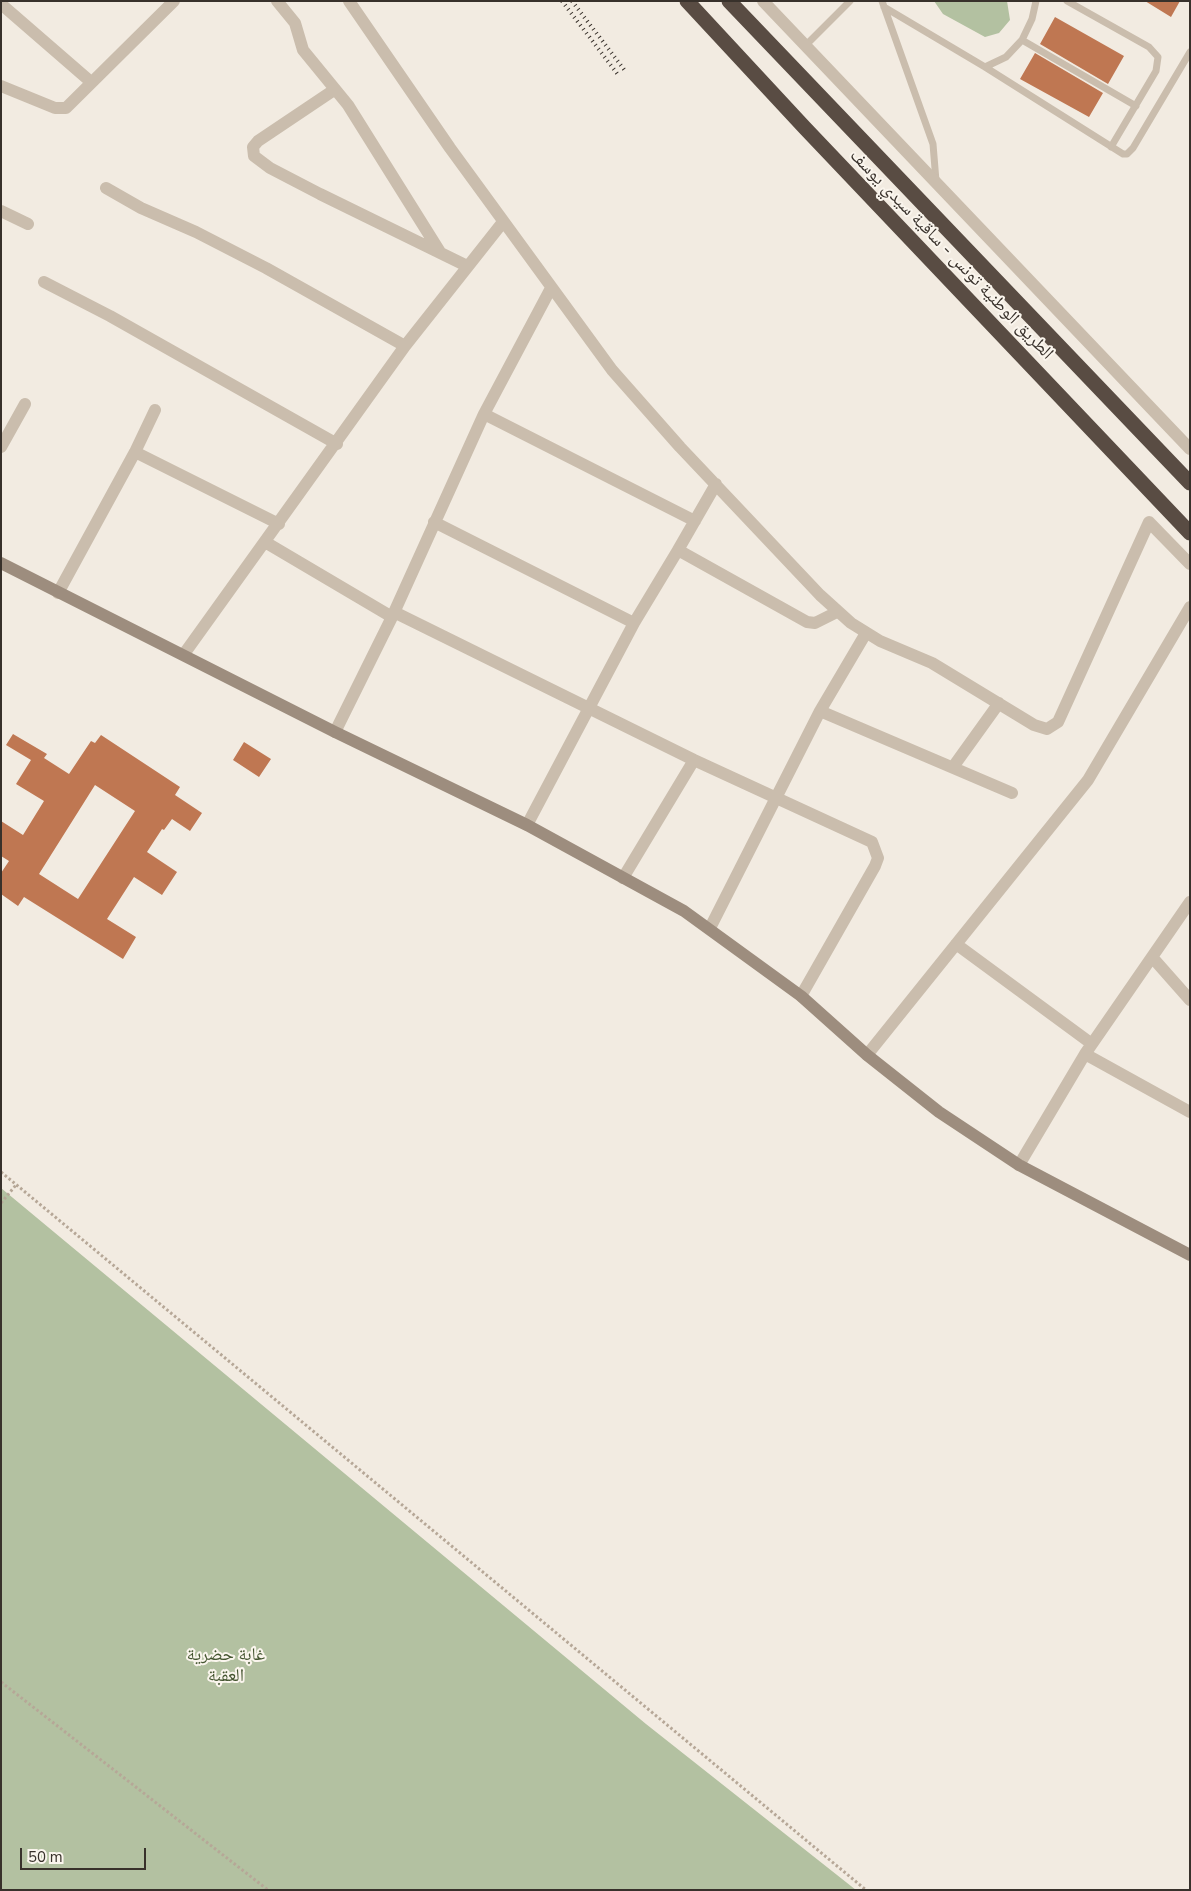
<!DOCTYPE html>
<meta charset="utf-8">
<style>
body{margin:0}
#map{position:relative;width:1191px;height:1891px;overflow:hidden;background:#f2ebe1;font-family:"Nunito Sans",sans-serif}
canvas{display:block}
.frame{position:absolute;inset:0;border:2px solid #38312b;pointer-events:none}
.scale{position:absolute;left:20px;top:1848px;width:126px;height:22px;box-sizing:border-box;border:2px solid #38312b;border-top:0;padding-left:6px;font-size:15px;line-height:18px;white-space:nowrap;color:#38312b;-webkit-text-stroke:4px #faf5ed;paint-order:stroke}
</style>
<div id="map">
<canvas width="1191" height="1891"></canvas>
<div class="frame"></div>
<div class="scale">50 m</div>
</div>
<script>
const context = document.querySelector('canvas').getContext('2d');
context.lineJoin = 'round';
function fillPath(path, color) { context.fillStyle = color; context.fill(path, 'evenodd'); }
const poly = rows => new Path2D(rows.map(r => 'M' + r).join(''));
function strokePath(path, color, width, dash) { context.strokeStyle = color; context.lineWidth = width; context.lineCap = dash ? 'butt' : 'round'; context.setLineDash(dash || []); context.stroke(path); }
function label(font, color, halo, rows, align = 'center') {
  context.font = font + ' "Nunito Sans","Noto Naskh Arabic",sans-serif'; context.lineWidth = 4; context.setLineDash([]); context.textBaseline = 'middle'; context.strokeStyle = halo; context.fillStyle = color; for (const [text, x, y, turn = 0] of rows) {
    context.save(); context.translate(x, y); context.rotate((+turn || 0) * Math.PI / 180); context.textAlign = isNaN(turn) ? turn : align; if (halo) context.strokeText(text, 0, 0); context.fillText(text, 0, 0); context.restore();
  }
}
fillPath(poly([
 [934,1,1007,1,1010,20,999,33,985,37,943,14],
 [1,1188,646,1724,856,1890,1,1890]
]), '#b3c1a1');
fillPath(poly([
 [1145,1,1180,1,1171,17],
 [1055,17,1124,56,1108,84,1040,44],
 [1035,53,1103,93,1089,117,1020,79],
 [13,734,47,754,44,758,69,774,91,741,95,743,101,735,180,787,175,795,202,813,190,831,172,819,164,830,162,829,147,852,177,872,162,895,134,877,107,919,136,937,123,959,24,897,18,906,1,894,1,873,9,861,1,856,1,821,23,835,44,801,16,784,31,760,6,745],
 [95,785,135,811,78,899,39,874],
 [244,742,271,759,259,777,233,760]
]), '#bf7752');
strokePath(poly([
 [1,1172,866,1890],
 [1,1203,16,1185],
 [1,1682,268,1890]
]), '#b6a797', 3, [2.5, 2.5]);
strokePath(poly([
 [882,1,933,144,936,181],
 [1067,1,1149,47,1158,57,1156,71,1111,147],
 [884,7,985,67,1123,154,1127,154,1133,148,1190,52],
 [1022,40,1136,106],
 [805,46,850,1],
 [985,67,1006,57,1022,40,1032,19,1036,1]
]), '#cabdad', 7);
strokePath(poly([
 [277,1,295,23,303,50,348,105,440,252],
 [349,1,450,148,612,370,680,447,820,595,851,623,880,641,932,663,1034,725,1047,729,1058,722,1149,522,1190,564],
 [763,1,1190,449],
 [1,4,91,82],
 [1,86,55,108,66,108,174,1],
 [334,90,258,141,253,147,254,156,270,168,320,194,467,266],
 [106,188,141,208,196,232,266,268,405,346],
 [1,211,28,224],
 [44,282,110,316,337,444],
 [484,414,695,521],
 [1,447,25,404],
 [135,452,279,524],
 [716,484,678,550,807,622,815,623,837,612],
 [434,522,634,623],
 [265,542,392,617],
 [58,593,135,452,155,410],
 [394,612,694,760,872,842,878,858,875,866,801,996],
 [184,654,405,346,503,222],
 [820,711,1012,793],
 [335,732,392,617,484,414,551,288],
 [953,767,999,703],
 [527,825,634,623,678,550],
 [623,878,694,760],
 [710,928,820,711,866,633],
 [956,944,1092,1044],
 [1152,957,1190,1000],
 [1085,1054,1190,1112],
 [867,1055,1088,780,1190,607],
 [1019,1165,1085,1054,1190,902]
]), '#cabdad', 12);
strokePath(poly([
 [1,563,335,732,527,825,684,911,801,996,867,1055,939,1112,1019,1165,1190,1255]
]), '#9d8d7e', 12);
strokePath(poly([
 [687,1,804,127,1190,533],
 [729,1,1190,483]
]), '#594c43', 15);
strokePath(poly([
 [562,1,619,76],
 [572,1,626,72]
]), '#38312b', 4, [1, 4]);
label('18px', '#38312b', '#faf5ed', [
 ["الطريق الوطنية تونس - ساقية سيدي يوسف",951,255,46]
]);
label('18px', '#445530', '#faf5ed', [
 ["غابة حضرية",226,1656],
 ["العقبة",226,1677]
]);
</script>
